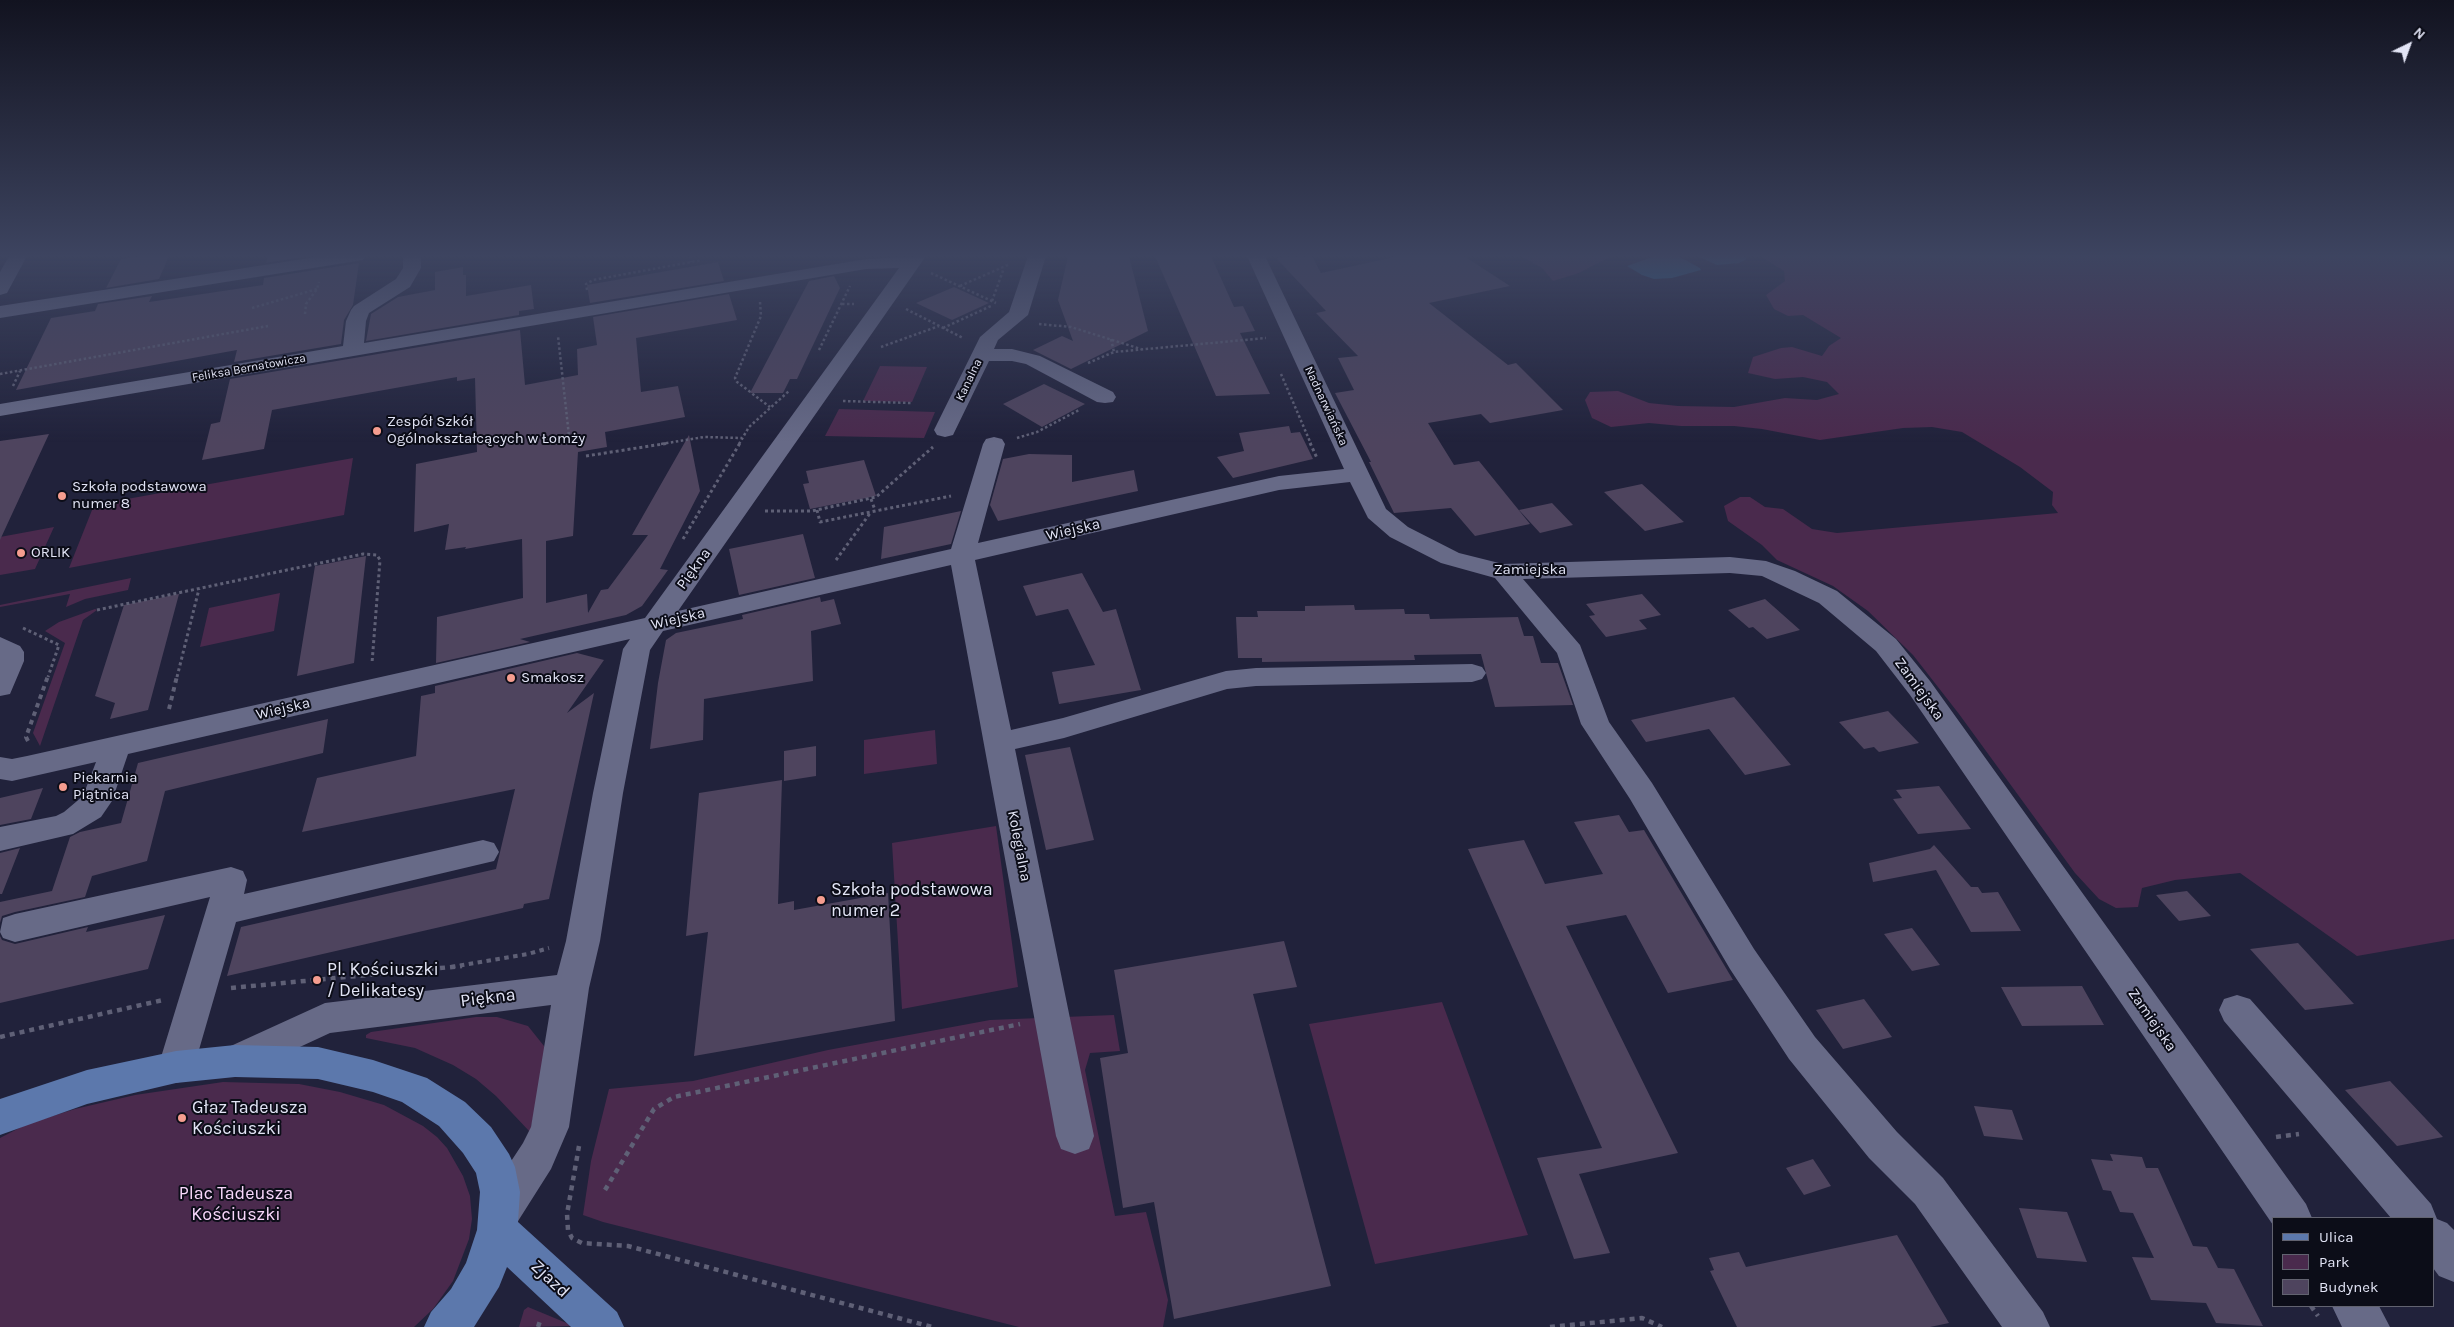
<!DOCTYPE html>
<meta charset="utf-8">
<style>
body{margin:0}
#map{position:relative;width:2454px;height:1327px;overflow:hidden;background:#21223b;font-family:Karla,sans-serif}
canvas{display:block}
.legend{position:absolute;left:2272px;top:1217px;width:162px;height:90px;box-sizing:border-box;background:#0c0d18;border:1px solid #626370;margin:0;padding:6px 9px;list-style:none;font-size:15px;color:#e2e4f5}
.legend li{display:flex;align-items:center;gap:10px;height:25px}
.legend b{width:25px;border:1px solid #626370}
.north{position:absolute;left:2384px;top:20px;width:50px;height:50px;-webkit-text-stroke:4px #0c0d18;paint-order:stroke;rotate:42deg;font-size:14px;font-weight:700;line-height:20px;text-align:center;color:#e2e4f5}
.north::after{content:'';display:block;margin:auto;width:18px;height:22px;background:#e2e4f5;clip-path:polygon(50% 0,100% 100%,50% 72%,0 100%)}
</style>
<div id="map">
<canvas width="2454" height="1327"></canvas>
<ul class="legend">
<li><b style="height:6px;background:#5c78ac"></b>Ulica</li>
<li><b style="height:14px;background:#4a2a4d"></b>Park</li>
<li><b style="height:14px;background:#4e445e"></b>Budynek</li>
</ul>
<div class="north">N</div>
</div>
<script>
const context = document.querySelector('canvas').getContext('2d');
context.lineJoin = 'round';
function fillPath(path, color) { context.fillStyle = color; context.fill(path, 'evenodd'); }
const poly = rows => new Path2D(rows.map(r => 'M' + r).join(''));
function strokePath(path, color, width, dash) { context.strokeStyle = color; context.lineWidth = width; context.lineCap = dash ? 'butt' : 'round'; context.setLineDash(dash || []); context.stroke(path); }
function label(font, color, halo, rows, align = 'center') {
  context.font = font + ' Karla,sans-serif'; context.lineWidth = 4; context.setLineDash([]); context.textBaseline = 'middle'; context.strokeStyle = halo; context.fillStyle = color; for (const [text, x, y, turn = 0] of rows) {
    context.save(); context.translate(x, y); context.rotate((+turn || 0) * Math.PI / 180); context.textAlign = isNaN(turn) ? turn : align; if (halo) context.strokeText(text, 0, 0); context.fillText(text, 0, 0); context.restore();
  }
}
fillPath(poly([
 [1521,256,1612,256,1579,273,1553,281,1542,268],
 [1760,256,2454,256,2454,939,2357,956,2240,873,2175,880,2142,888,2138,907,2116,908,2099,899,2075,873,1959,714,1913,655,1868,611,1833,586,1777,560,1762,545,1728,521,1724,506,1740,497,1750,497,1765,507,1783,509,1812,529,1837,533,2058,513,2052,505,2053,492,2020,467,1962,432,1932,427,1903,428,1820,440,1762,429,1734,426,1681,426,1649,423,1611,427,1592,418,1585,400,1590,392,1618,391,1649,403,1678,406,1734,407,1785,398,1817,400,1839,394,1827,382,1803,377,1775,379,1748,373,1753,357,1781,348,1792,347,1822,356,1829,346,1841,338,1803,315,1788,316,1774,309,1766,295,1785,281,1784,271],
 [880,366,927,367,912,402,863,401],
 [839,409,935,412,924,438,825,436],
 [353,458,344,515,69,568,94,505],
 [54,527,35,569,0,575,0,537],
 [131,578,128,590,85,599,66,607,70,594,0,607,0,605],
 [280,593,274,631,200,647,209,608],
 [95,609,97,610,83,620,40,746,33,733,65,643,45,631,59,622],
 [935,730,937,764,864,774,864,740],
 [996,826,1018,987,902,1009,892,843],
 [1442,1002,1528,1235,1375,1264,1309,1024],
 [1114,1015,1120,1051,1090,1053,1085,1070,1115,1216,1146,1212,1168,1300,1163,1327,1019,1327,603,1222,583,1215,591,1161,609,1089,693,1081,828,1050,990,1020],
 [476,1017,497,1017,528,1026,544,1046,546,1058,530,1132,496,1096,476,1079,453,1065,415,1048,366,1038,366,1035,371,1032],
 [223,1082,299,1084,340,1092,384,1105,423,1126,437,1137,447,1148,463,1176,470,1196,472,1219,469,1239,453,1281,433,1309,414,1327,0,1327,0,1138,27,1124,75,1109,135,1095],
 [528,1307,569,1324,571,1326,519,1327,524,1310]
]), '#4a2a4d');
fillPath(poly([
 [1655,256,1678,256,1700,268,1701,270,1672,278,1654,279,1642,275,1627,266],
 [1697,256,1744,256,1747,259,1739,263,1717,265]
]), '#236f97');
fillPath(poly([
 [141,256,169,256,159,279,106,288,121,259],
 [268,256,309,256,266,263],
 [1068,256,1129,256,1148,331,1071,369,1033,350,1062,336,1073,341,1058,300],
 [1155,256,1211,256,1234,307,1243,306,1255,331,1240,333,1270,394,1216,396],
 [1312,256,1321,273,1399,256,1464,256,1510,286,1429,303,1508,365,1516,363,1563,410,1490,423,1481,414,1428,423,1454,465,1479,461,1530,524,1475,536,1451,508,1394,513,1369,462,1371,462,1335,393,1354,390,1338,358,1358,356,1316,313,1326,311,1276,258],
 [718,262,724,281,590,303,587,285],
 [359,263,353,305,344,320,341,344,234,362,237,350,16,390,51,318,95,311,98,304,152,296,149,302,263,285,264,278],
 [463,267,463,275,466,275,466,296,531,285,534,309,519,311,519,315,366,341,371,314,398,297,435,290,435,272],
 [834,276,840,288,797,379,790,379,783,393,750,393,809,281],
 [954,287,989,303,952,320,916,303],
 [729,294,737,320,636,338,641,392,678,386,685,417,605,432,607,447,578,452,573,536,546,541,546,603,587,594,588,613,601,590,608,589,648,535,632,535,689,435,700,491,660,569,668,570,642,606,626,615,520,639,530,642,436,663,437,617,523,598,522,539,465,549,466,547,445,550,449,524,414,532,416,464,477,452,475,378,457,381,457,377,272,410,264,449,202,460,211,424,220,422,230,379,520,330,525,385,578,375,577,349,597,345,593,317],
 [1044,384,1085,404,1042,427,1003,404],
 [1289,426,1291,433,1300,432,1313,459,1233,478,1217,457,1244,451,1239,433],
 [49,434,0,540,0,441],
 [1029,454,1072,455,1072,482,1134,470,1138,491,998,521,990,505,1003,459],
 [864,460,876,496,810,509,803,484,809,483,806,471],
 [1642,484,1684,522,1645,531,1604,492],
 [1552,503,1573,525,1540,533,1519,510],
 [961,511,951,544,881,559,884,527],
 [803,534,815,578,739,595,729,549],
 [366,556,354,663,297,676,315,566],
 [1082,573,1103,612,1116,609,1141,690,1059,704,1052,672,1095,665,1068,609,1036,616,1023,586],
 [179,594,148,710,110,719,115,703,95,696,124,605],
 [1642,594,1661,615,1639,620,1647,629,1606,637,1589,616,1595,615,1586,604],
 [820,597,821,602,834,599,841,624,811,631,813,681,704,699,703,740,650,749,658,683,666,640,676,633,743,619,742,615],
 [1765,599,1800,630,1767,639,1753,627,1749,628,1728,610],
 [1354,605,1355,610,1404,609,1405,614,1429,614,1430,619,1518,617,1524,636,1533,636,1541,663,1558,663,1573,705,1495,707,1481,654,1414,655,1415,660,1262,662,1262,658,1238,658,1236,617,1258,617,1257,611,1305,611,1305,606],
 [577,653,604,660,567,713,594,693,549,899,524,904,523,908,227,976,241,927,496,869,515,789,302,832,317,778,416,756,421,696,435,693,435,686],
 [1734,697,1791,765,1745,775,1709,729,1646,742,1631,720],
 [1888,711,1919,743,1879,752,1874,747,1864,749,1839,722],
 [328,719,323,753,165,791,147,861,92,876,85,897,15,912,2,916,0,923,0,902,52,891,70,837,80,832,121,823,138,763],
 [816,746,816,776,784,781,784,751],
 [1070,747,1094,840,1046,850,1025,755],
 [782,780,778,904,794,901,794,910,888,893,895,1021,694,1056,708,932,686,936,699,793],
 [1939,786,1971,829,1918,834,1893,799,1902,798,1896,790],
 [43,788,31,819,0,825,0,798],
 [1619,815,1629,832,1644,830,1733,980,1668,993,1626,915,1566,926,1678,1153,1579,1174,1610,1253,1574,1259,1537,1158,1602,1148,1468,849,1524,840,1545,884,1603,874,1574,822],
 [1934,845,1971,887,1978,887,1982,893,1998,892,2021,931,1971,932,1936,870,1873,882,1869,863,1930,849],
 [20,848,2,894,0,894,0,853],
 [2187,891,2211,916,2179,921,2156,895],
 [165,915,148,969,0,1003,0,936,2,940,15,944,88,927,86,932],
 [1912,928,1940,965,1912,971,1884,934],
 [1284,941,1297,987,1253,994,1331,1286,1174,1319,1154,1202,1123,1208,1100,1058,1128,1053,1114,970],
 [2298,943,2354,1004,2305,1010,2250,949],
 [2082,986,2104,1025,2022,1026,2001,987],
 [1864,999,1892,1037,1843,1049,1816,1010],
 [2390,1081,2443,1137,2397,1146,2345,1090],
 [1974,1106,2012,1110,2023,1140,1984,1136],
 [2110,1154,2142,1157,2146,1168,2158,1168,2193,1246,2207,1247,2218,1268,2234,1269,2263,1326,2216,1323,2206,1303,2151,1300,2132,1257,2154,1258,2133,1213,2120,1212,2111,1191,2103,1190,2091,1159,2113,1161],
 [1813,1159,1831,1186,1804,1195,1786,1168],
 [2019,1208,2067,1212,2087,1262,2037,1258],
 [1897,1235,1949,1323,1930,1327,1737,1327,1710,1271,1714,1270,1709,1258,1739,1252,1746,1267]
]), '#4e445e');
strokePath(poly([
 [690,256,691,262],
 [931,273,996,303],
 [960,286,1010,264],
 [587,290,586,284,593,280,702,260],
 [992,301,1004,268],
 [760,302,761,316,735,378,737,382,770,407],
 [842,304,854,304],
 [252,308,317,289],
 [906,309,963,338],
 [305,314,306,304,317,289,319,282],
 [1039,324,1071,327,1141,349],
 [943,328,991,306],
 [1111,339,1114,352],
 [881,347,939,326],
 [819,350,850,286],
 [1088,363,1114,352,1266,338],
 [0,374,268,326],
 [1281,374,1311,444],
 [13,386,20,371],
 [843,401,911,403],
 [1017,438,1037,432,1079,410],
 [551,439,569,436,558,336],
 [661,444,704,437,742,438],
 [739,444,749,427,789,391]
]), '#5f6076', 2.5, [2.5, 2.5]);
strokePath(poly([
 [1310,443,1317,458],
 [586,456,669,443],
 [871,499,875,510],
 [817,510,820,522,951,496],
 [765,511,812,511,876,497,933,447],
 [683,539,740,443],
 [836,560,871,512],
 [97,610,363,554,377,555,380,560,372,663],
 [23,628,59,645,48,677],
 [177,677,199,589]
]), '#5f6076', 3, [3, 3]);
strokePath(poly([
 [169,709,177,676],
 [28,741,26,737,48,676],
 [451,967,528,954,549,948]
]), '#5f6076', 4, [4.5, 4.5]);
strokePath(poly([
 [231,988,462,966],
 [0,1037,163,1000],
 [2276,1137,2299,1134],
 [579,1146,567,1214,568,1230,572,1238,582,1243,628,1246,932,1327],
 [605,1190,654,1109,674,1097,1020,1024],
 [2311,1306,2318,1316],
 [538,1327,541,1318],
 [1550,1327,1642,1318,1662,1327]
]), '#5f6076', 4.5, [5, 5]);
fillPath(poly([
 [9,256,27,256,7,293,0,295,0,272,9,256],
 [322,256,366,256,363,260,357,261,0,318,0,306,322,256],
 [403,256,421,256,421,268,410,287,369,313,366,321,364,343,866,259,926,256,678,611,951,549,983,444,986,439,994,437,1002,439,1005,444,978,543,1279,476,1344,469,1247,256,1265,256,1386,509,1408,527,1459,553,1503,564,1730,557,1766,561,1795,571,1837,591,1896,639,1930,681,2306,1204,2312,1218,2273,1218,2273,1225,1910,695,1876,651,1819,603,1762,576,1730,573,1523,579,1580,645,1609,722,1652,783,1754,949,1815,1037,1897,1132,1943,1178,2043,1312,2050,1327,2002,1327,1915,1204,1869,1158,1789,1059,1730,969,1630,799,1581,724,1557,653,1495,578,1441,563,1390,537,1368,518,1350,482,1279,490,975,560,1011,730,1063,718,1226,671,1256,668,1472,664,1482,667,1486,673,1482,679,1472,682,1256,686,1227,689,1064,738,1015,749,1094,1136,1089,1149,1075,1154,1061,1149,1056,1136,951,565,663,631,650,650,623,793,600,941,589,988,569,1127,551,1169,513,1229,499,1234,485,1229,479,1215,485,1201,523,1143,531,1127,551,1005,330,1033,235,1077,222,1072,217,1061,222,1050,325,1003,557,975,566,941,593,793,623,649,630,639,128,754,112,801,101,817,73,834,0,851,0,827,56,816,64,812,83,796,96,762,12,781,0,779,0,757,12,759,27,756,645,618,899,268,866,269,0,416,0,404,343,346,346,321,351,310,354,306,396,279,403,268,403,256],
 [1028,256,1046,256,1028,315,998,340,994,349,1012,349,1040,356,1113,392,1116,397,1113,402,1105,403,1097,402,1026,364,1012,361,989,361,953,435,945,437,937,435,934,430,980,337,1009,312,1028,256],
 [0,637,20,646,24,652,24,661,10,694,0,696,0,637],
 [483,840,494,843,499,852,494,861,236,922,194,1067,189,1079,176,1083,163,1079,158,1067,210,897,15,942,3,938,0,932,3,918,15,914,231,867,243,871,247,880,244,894,483,840],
 [2237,995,2250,999,2431,1204,2437,1219,2447,1223,2454,1230,2454,1282,2439,1276,2433,1268,2433,1218,2391,1218,2224,1021,2219,1010,2224,999,2237,995],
 [2332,1306,2379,1306,2390,1327,2342,1327,2332,1306]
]), '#676a87');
fillPath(poly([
 [235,1045,318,1047,373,1060,427,1078,465,1102,491,1127,509,1154,515,1167,520,1192,518,1222,617,1312,624,1327,571,1327,507,1267,499,1287,474,1327,424,1327,431,1312,451,1289,466,1263,477,1230,480,1192,476,1173,463,1153,439,1126,402,1102,373,1092,318,1079,235,1077,176,1083,87,1104,0,1135,0,1099,87,1070,176,1051,235,1045]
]), '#5c78ac');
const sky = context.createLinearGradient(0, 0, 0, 442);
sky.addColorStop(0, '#121320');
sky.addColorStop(0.58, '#3d4460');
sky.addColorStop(1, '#3d446000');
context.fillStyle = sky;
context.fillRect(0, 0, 2454, 442);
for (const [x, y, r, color] of [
 [377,431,5,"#f59d8f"],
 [62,496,5,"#f59d8f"],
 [21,553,5,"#f59d8f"],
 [511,678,5,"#f59d8f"],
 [63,787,5,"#f59d8f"],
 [821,900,5,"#f59d8f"],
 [317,980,5,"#f59d8f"],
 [182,1118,5,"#f59d8f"]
]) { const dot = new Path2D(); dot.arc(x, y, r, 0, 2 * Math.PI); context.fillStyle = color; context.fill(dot); strokePath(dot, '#0c0d18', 2); }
label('12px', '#e2e4f5', '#0c0d18', [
 ["Feliksa Bernatowicza",249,368,-10],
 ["Kanalna",969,380,-64],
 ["Nadnarwiańska",1326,406,65]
]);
label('15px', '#e2e4f5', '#0c0d18', [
 ["Zespół Szkół",387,422],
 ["Ogólnokształcących w Łomży",387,439],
 ["Szkoła podstawowa",72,487],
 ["numer 8",72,504],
 ["ORLIK",31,553],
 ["Smakosz",521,678],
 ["Piekarnia",73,778],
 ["Piątnica",73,795]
], 'left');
label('15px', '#e2e4f5', '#0c0d18', [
 ["Wiejska",1073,530,-13],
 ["Piękna",694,569,-54],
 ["Zamiejska",1530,570],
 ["Wiejska",678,619,-13],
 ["Zamiejska",1919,689,54],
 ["Wiejska",283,709,-13],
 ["Kolegialna",1019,846,79],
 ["Zamiejska",2152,1020,55]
]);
label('18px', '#e2e4f5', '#0c0d18', [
 ["Szkoła podstawowa",831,890],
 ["numer 2",831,911],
 ["Pl. Kościuszki",327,970],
 ["/ Delikatesy",327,991],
 ["Głaz Tadeusza",192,1108],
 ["Kościuszki",192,1129]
], 'left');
label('18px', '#e2e4f5', '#0c0d18', [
 ["Piękna",488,998,-7],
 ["Zjazd",550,1279,43]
]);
label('18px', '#f8d7fb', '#0c0d18', [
 ["Plac Tadeusza",236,1194],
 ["Kościuszki",236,1215]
]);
</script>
